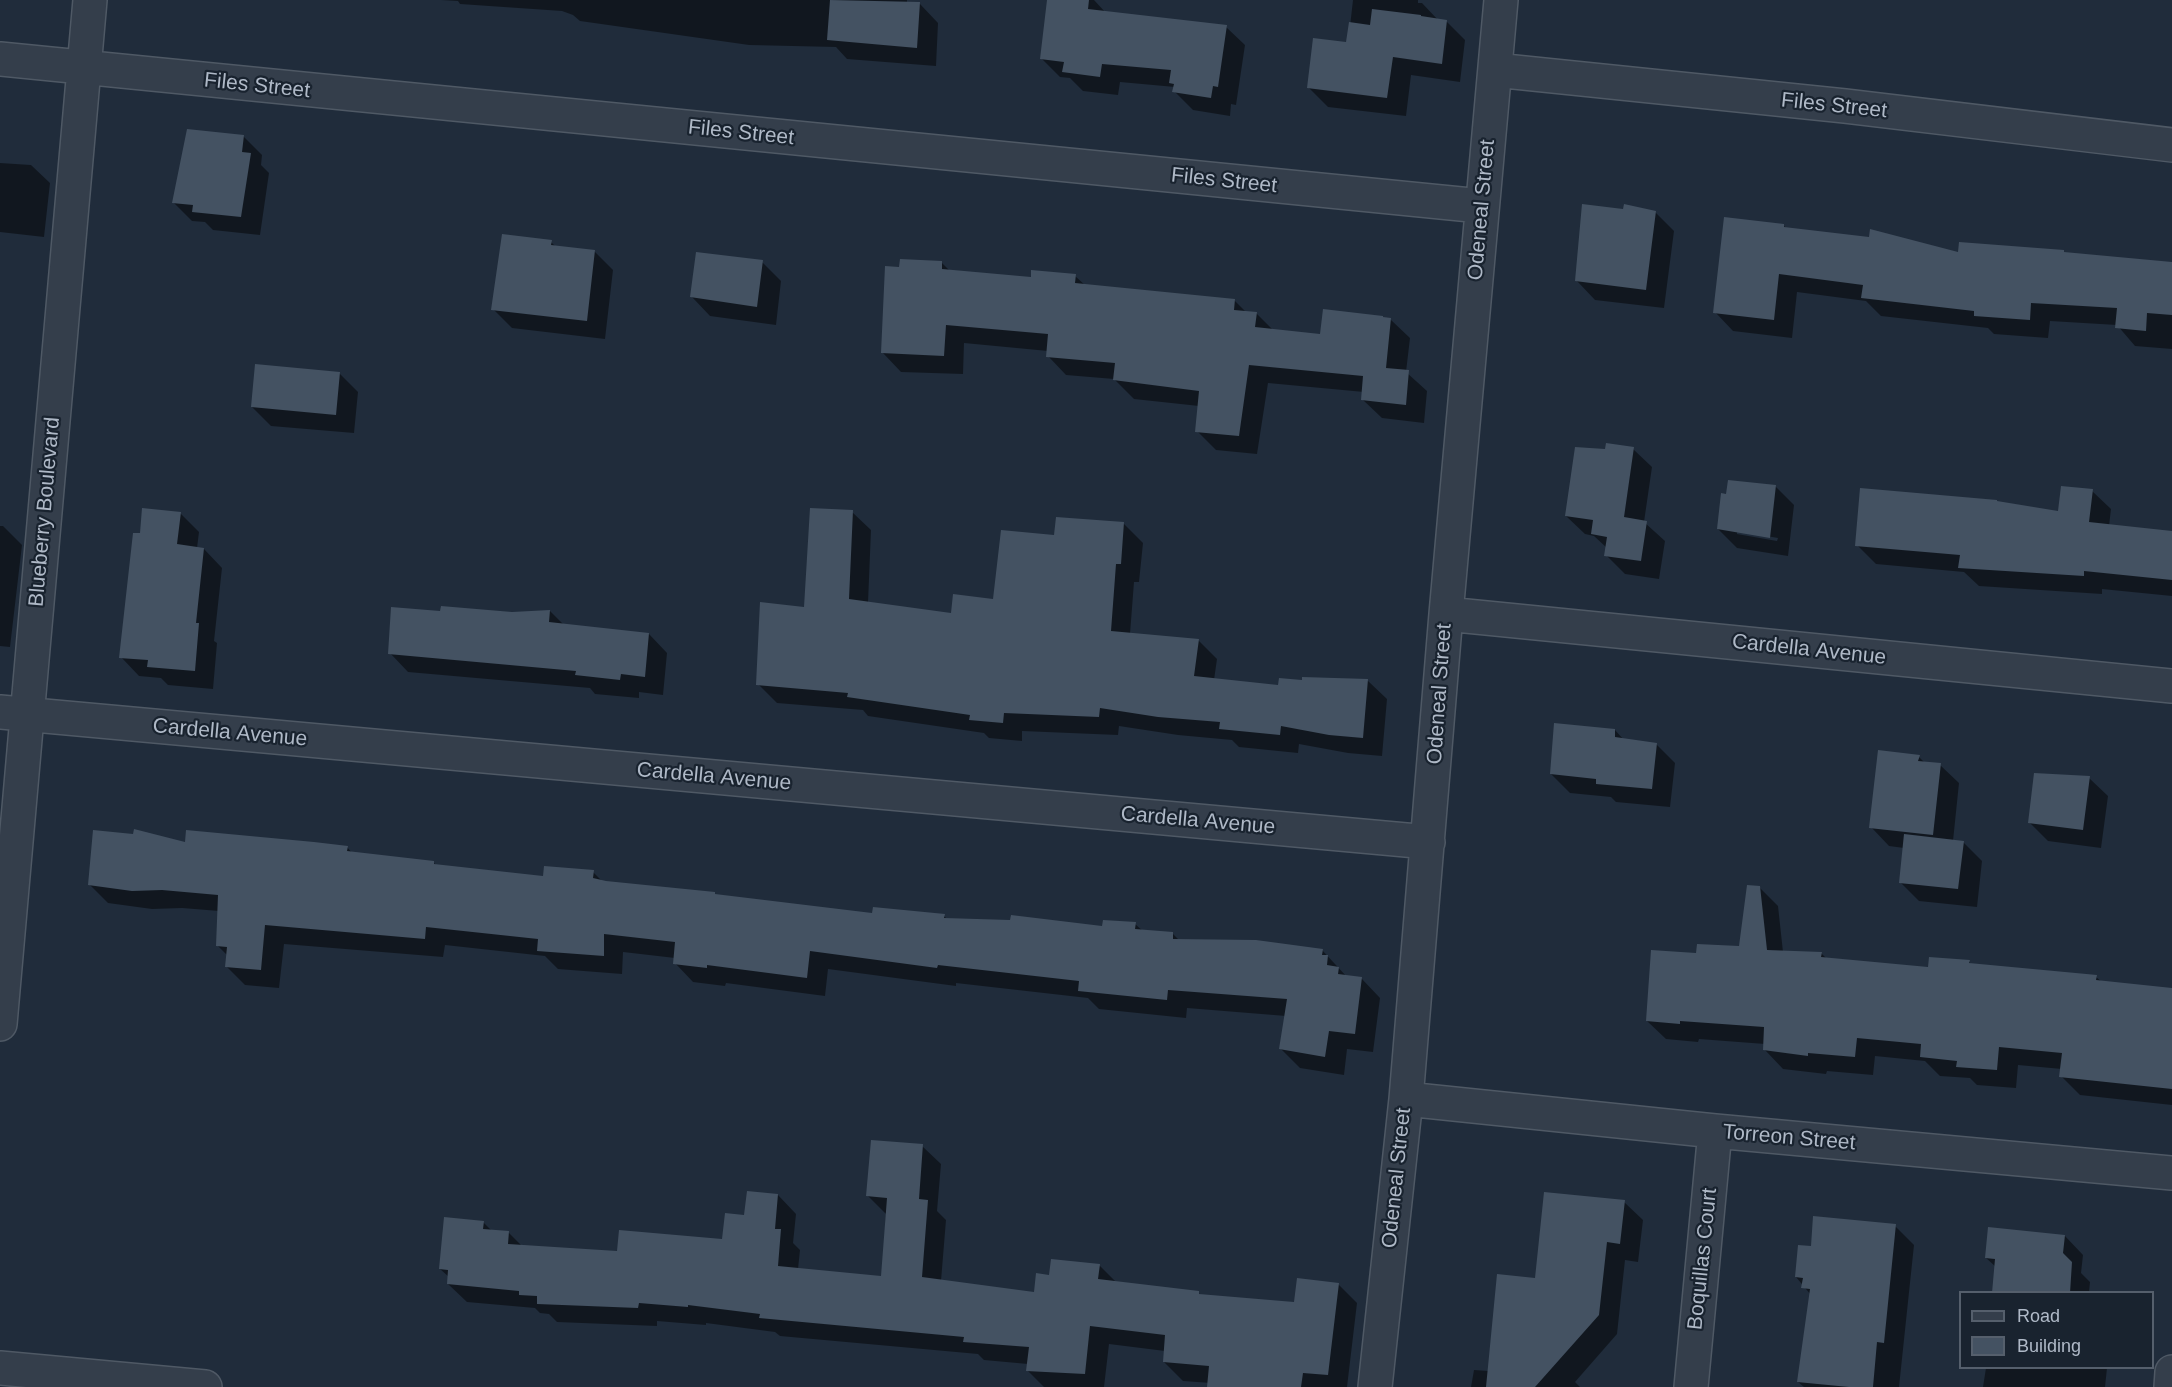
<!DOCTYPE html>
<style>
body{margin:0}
#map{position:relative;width:2172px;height:1387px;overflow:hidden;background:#202c3b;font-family:Helvetica,sans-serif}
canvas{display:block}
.legend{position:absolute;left:1959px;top:1291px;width:195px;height:78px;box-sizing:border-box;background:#19232f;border:2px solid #555f6c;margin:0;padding:8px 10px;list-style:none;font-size:18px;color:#afb9c7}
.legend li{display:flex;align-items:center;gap:12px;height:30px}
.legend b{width:30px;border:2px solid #555f6c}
</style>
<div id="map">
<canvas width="2172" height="1387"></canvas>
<ul class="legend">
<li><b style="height:8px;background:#343e4b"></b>Road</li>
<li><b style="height:16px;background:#445262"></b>Building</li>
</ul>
</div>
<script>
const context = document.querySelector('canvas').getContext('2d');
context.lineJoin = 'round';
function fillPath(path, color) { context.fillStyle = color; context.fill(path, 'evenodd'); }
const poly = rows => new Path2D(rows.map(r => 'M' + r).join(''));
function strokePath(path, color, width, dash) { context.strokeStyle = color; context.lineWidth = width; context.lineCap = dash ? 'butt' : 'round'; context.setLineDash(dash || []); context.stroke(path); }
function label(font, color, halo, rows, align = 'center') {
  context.font = font + ' Helvetica,sans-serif'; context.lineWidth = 4.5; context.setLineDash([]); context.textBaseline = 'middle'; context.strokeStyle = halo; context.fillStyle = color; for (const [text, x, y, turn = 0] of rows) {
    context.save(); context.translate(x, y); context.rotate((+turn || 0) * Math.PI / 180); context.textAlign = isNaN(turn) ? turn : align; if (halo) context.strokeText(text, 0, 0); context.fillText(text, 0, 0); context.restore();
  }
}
fillPath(poly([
 [441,0,907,0,907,3,920,4,938,23,936,66,847,59,836,47,749,45,580,21,573,15,562,11,460,4,458,1],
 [1048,0,1094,0,1106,13,1226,27,1245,45,1236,105,1231,104,1230,116,1193,110,1174,91,1175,87,1120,82,1118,95,1083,91,1070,78,1060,77,1041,58],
 [1353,0,1418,0,1418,3,1422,3,1439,21,1447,22,1465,40,1460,82,1411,75,1406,116,1328,107,1309,88,1348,44],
 [243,136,262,155,261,165,269,173,260,235,213,230,205,222,192,221,173,202],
 [0,163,31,165,50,183,44,237,0,232],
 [1655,212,1674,231,1664,308,1595,300,1577,281],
 [1783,225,1787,229,1959,254,2065,254,2172,264,2172,349,2135,346,2117,325,2050,321,2048,338,1994,334,1988,328,1881,316,1866,301,1797,292,1792,338,1733,331,1715,312],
 [551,242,556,247,594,251,613,270,605,339,512,328,493,309],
 [762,262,781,281,776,325,710,316,692,297],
 [942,263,951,272,1032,279,1075,276,1085,285,1234,300,1246,312,1256,313,1273,330,1321,336,1391,320,1410,338,1406,372,1427,391,1424,423,1382,418,1363,400,1364,392,1268,383,1257,454,1216,450,1197,431,1199,406,1134,399,1114,379,1066,375,1048,356,1048,351,964,343,963,374,901,372,883,353,901,268],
 [339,373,358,392,354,433,271,426,252,407],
 [1633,449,1652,467,1644,522,1665,541,1659,579,1625,574,1606,555,1607,548,1594,536,1585,534,1566,516,1606,450],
 [1775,486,1794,505,1788,556,1737,548,1718,529],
 [1737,531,1778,538,1777,541,1737,534],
 [2092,491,2111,509,2109,526,2172,533,2172,596,2102,589,2102,594,1979,586,1964,572,1876,564,1857,545,2060,512],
 [852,512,871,530,868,603,953,615,995,600,1055,537,1124,524,1143,543,1139,582,1134,582,1130,634,1198,640,1217,659,1214,680,1279,686,1303,682,1368,681,1387,699,1382,756,1348,753,1299,744,1298,753,1239,747,1232,740,1178,735,1119,726,1118,735,1022,731,1022,741,989,738,984,733,868,716,863,710,777,703,758,684,805,608],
 [180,513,199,532,197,548,204,549,222,568,214,641,217,643,213,689,168,685,161,678,139,676,121,657],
 [0,526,3,526,22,545,10,647,0,646],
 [550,611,564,625,649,634,667,653,663,695,639,692,639,698,595,694,590,688,408,672,390,653,442,612,512,613],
 [1615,730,1624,740,1656,744,1675,763,1670,807,1616,802,1611,797,1570,793,1551,774],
 [1919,757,1925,763,1940,765,1959,783,1953,841,1963,842,1982,861,1977,907,1919,901,1900,882,1904,848,1889,846,1871,827],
 [2089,778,2108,796,2101,848,2048,841,2029,822],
 [186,844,347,847,353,854,433,862,437,866,545,877,593,872,603,882,714,893,717,896,874,915,944,916,947,919,1104,928,1135,924,1143,931,1173,934,1179,940,1322,950,1347,977,1362,979,1380,998,1373,1052,1347,1049,1344,1075,1300,1068,1281,1049,1286,1016,1187,1008,1186,1018,1099,1009,1088,998,956,983,956,986,828,969,825,996,726,983,725,986,693,982,675,963,675,958,623,952,622,974,558,969,545,956,445,945,443,957,284,944,279,988,245,985,226,966,227,955,217,945,219,911,182,908,152,909,108,903,89,884],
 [1759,887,1778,906,1783,952,1821,953,1827,959,1929,968,1969,962,1972,965,2096,977,2102,982,2172,990,2172,1105,2080,1095,2061,1076,2062,1069,2018,1065,2016,1088,1977,1085,1970,1078,1940,1076,1925,1061,1875,1056,1873,1075,1827,1071,1826,1074,1783,1069,1765,1050,1765,1044,1699,1039,1698,1042,1666,1039,1647,1021,1697,955,1741,948],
 [922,1146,941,1164,937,1211,946,1220,941,1281,1036,1294,1050,1276,1100,1266,1117,1283,1198,1293,1201,1295,1296,1304,1338,1284,1357,1303,1347,1387,1215,1387,1211,1383,1183,1381,1164,1362,1165,1351,1109,1344,1104,1387,1044,1387,1028,1371,1028,1364,984,1360,978,1354,780,1336,775,1332,706,1323,706,1325,657,1321,657,1326,557,1322,549,1314,540,1313,535,1308,467,1302,448,1284,449,1277,440,1269,483,1222,492,1231,509,1233,522,1246,618,1253,724,1241,746,1217,778,1195,796,1214,793,1243,800,1250,798,1269,883,1278,886,1214,868,1196],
 [1624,1202,1643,1220,1638,1262,1625,1260,1617,1334,1575,1382,1580,1387,1471,1387,1474,1370,1489,1371,1537,1279],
 [1895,1226,1914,1245,1899,1387,1804,1387,1798,1382,1811,1295,1796,1277,1812,1248],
 [2065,1236,2083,1255,2081,1273,2090,1282,2089,1292,1993,1292,1996,1267,1986,1258],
 [1986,1368,2107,1368,2105,1387,1983,1387]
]), '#0007');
fillPath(poly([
 [830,0,920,2,917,48,827,40],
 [1047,0,1089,0,1088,9,1227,25,1218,87,1213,86,1211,98,1172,92,1174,84,1169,83,1171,70,1102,64,1100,77,1062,72,1064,62,1040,59],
 [1372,9,1421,15,1421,16,1447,20,1442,64,1393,57,1387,98,1307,88,1313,38,1346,42,1349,22,1370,25],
 [187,129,244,135,242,152,251,153,241,217,192,212,193,205,172,203],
 [1582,204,1623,209,1624,204,1656,211,1646,290,1575,281],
 [1724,217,1784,224,1784,227,1869,237,1870,229,1958,252,1959,242,2064,250,2064,252,2172,262,2172,315,2147,313,2146,331,2115,328,2117,308,2031,303,2030,320,1974,316,1974,311,1861,298,1863,285,1779,274,1774,320,1713,313],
 [502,234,552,240,551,245,595,250,587,321,491,310],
 [696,252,763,260,757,307,690,297],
 [900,259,942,261,942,269,1031,277,1031,270,1076,274,1075,283,1235,299,1234,310,1257,312,1255,327,1320,334,1323,309,1383,316,1383,317,1391,318,1386,368,1409,370,1406,405,1361,400,1363,376,1249,365,1239,436,1195,432,1199,391,1113,380,1115,363,1046,357,1048,334,946,325,944,356,881,353,885,266,899,267],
 [255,364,340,372,336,415,251,407],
 [1606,443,1634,447,1624,517,1647,521,1641,561,1604,556,1607,537,1591,534,1593,520,1565,516,1575,447,1605,449],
 [1728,480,1776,485,1770,538,1717,529,1721,493,1726,494],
 [2061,486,2093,489,2089,522,2172,531,2172,580,2084,571,2084,576,1958,568,1960,555,1855,546,1860,488,1997,500,1997,501,2058,511],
 [142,508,181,512,177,544,204,548,196,623,199,623,195,671,147,667,148,660,119,658,133,533,140,533],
 [810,508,853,510,849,599,951,613,953,594,993,599,1001,530,1054,535,1056,517,1124,522,1121,564,1116,564,1111,631,1199,639,1194,676,1278,685,1279,678,1302,680,1302,677,1368,679,1363,738,1329,735,1281,726,1280,735,1219,729,1220,722,1158,717,1100,708,1099,717,1004,713,1003,723,969,720,970,715,847,697,848,693,756,685,760,602,804,607],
 [441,606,512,612,550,610,549,622,649,633,645,677,621,674,620,680,575,675,576,671,388,654,391,607,440,611],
 [1554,723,1615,729,1615,737,1657,743,1652,789,1596,784,1596,779,1550,774],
 [1878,750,1920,755,1918,761,1941,763,1933,835,1869,828],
 [2034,773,2090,776,2083,830,2028,823],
 [134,829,185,842,186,830,314,842,348,846,347,851,434,861,434,864,543,876,544,866,594,870,593,878,606,881,715,892,715,894,872,913,873,907,945,914,944,918,1010,920,1011,915,1102,926,1103,920,1136,922,1135,929,1173,932,1173,939,1256,940,1323,949,1322,955,1328,955,1327,965,1339,967,1338,974,1362,977,1355,1034,1329,1031,1325,1057,1279,1049,1287,999,1168,990,1167,1000,1078,991,1079,981,938,965,937,968,810,951,807,978,707,965,707,968,673,964,675,942,604,934,604,956,537,951,538,939,426,927,425,939,265,925,261,970,225,967,227,947,216,946,218,895,162,890,132,891,88,885,93,830,133,834],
 [1904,834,1964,841,1958,889,1899,883],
 [1747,885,1760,886,1767,950,1822,952,1821,957,1928,967,1929,957,1970,960,1969,963,2097,975,2096,980,2172,988,2172,1089,2059,1077,2062,1053,1999,1047,1997,1070,1956,1067,1957,1061,1920,1057,1921,1044,1857,1038,1855,1057,1808,1053,1808,1056,1763,1050,1764,1027,1680,1021,1680,1024,1646,1021,1651,950,1696,953,1697,944,1739,946],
 [871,1140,923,1144,919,1199,928,1200,922,1277,1034,1292,1036,1273,1049,1275,1051,1259,1100,1264,1098,1279,1199,1291,1199,1294,1294,1302,1297,1278,1339,1283,1328,1375,1303,1373,1301,1387,1207,1387,1209,1366,1163,1362,1165,1335,1090,1326,1085,1374,1026,1371,1029,1347,963,1342,964,1337,759,1318,760,1314,688,1305,688,1307,639,1303,638,1308,537,1304,537,1296,519,1295,519,1291,447,1284,448,1270,439,1269,444,1217,484,1221,483,1229,509,1231,508,1244,617,1251,619,1230,722,1239,725,1213,744,1215,747,1191,778,1194,775,1229,781,1229,778,1266,881,1276,887,1198,866,1196],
 [1544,1192,1625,1200,1620,1244,1607,1242,1599,1315,1535,1387,1486,1387,1497,1274,1535,1278],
 [1813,1216,1896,1224,1884,1343,1877,1342,1873,1387,1849,1387,1797,1382,1810,1289,1801,1288,1803,1278,1795,1277,1798,1245,1811,1246],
 [1988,1227,2065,1235,2063,1253,2072,1262,2070,1293,1992,1293,1995,1259,1985,1258]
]), '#445262');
const minor = poly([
 [0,59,1481,206],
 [1495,70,1845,106,2172,145],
 [1446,614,2172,686],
 [0,712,1428,842],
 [0,1024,90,0],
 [1406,1099,1715,1131,2172,1173],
 [0,1368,205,1387],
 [1375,1387,1406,1099,1446,614,1501,0],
 [1691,1387,1715,1131],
 [2171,1387,2172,1372]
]);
strokePath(minor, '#4f5965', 36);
strokePath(minor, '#343e4b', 33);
label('21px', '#afb9c7', '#19232f', [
 ["Files Street",257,86,6],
 ["Files Street",1834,106,6],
 ["Files Street",741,133,6],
 ["Files Street",1224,181,6],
 ["Odeneal Street",1482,210,-85],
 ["Blueberry Boulevard",45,512,-85],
 ["Cardella Avenue",1809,650,6],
 ["Odeneal Street",1440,694,-86],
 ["Cardella Avenue",230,733,5],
 ["Cardella Avenue",714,777,5],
 ["Cardella Avenue",1198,821,5],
 ["Torreon Street",1789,1138,5],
 ["Odeneal Street",1397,1178,-84],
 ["Boquillas Court",1703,1259,-84]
]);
</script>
